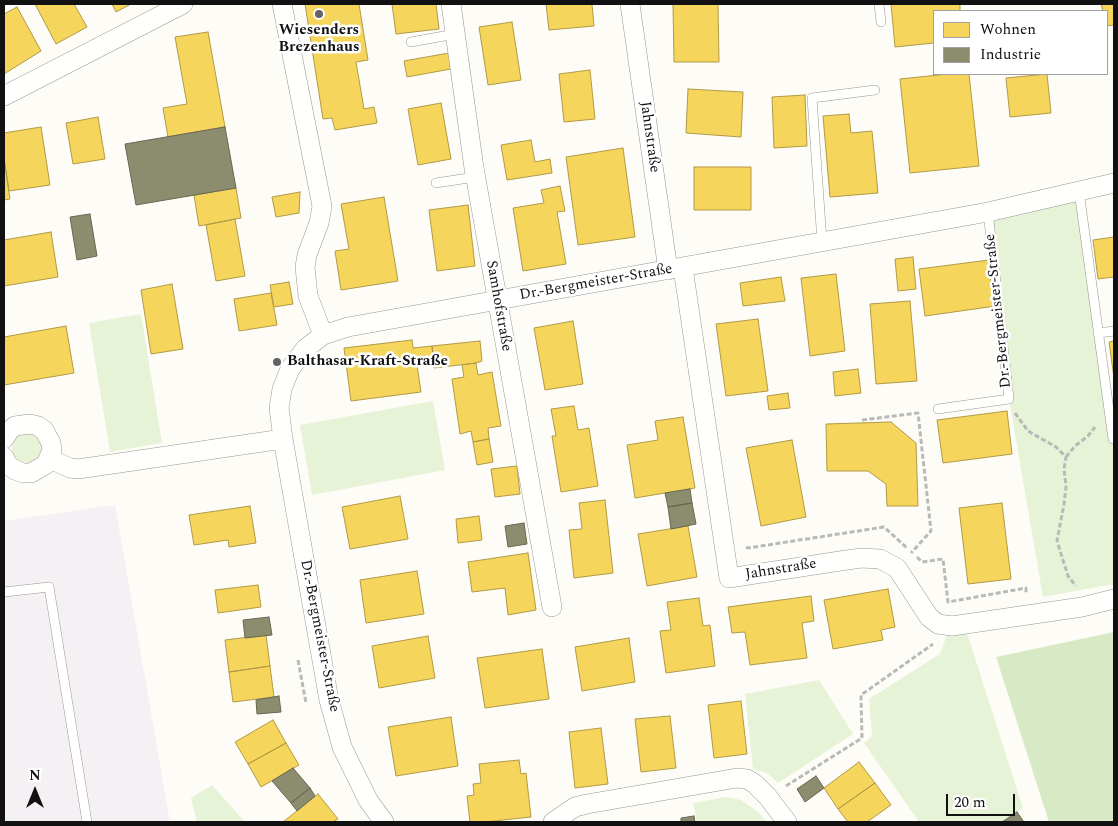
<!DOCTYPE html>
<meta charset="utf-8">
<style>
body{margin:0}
#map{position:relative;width:1118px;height:826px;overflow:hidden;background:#fdfcf7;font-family:Spectral,serif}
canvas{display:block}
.frame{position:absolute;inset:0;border:5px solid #111;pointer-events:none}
.legend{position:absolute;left:933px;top:10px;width:175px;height:65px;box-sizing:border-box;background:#fff;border:1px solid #a0a0a0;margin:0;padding:6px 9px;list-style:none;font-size:15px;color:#111}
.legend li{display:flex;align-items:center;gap:10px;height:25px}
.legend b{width:25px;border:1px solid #a0a0a0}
.north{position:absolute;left:10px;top:766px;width:50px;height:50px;-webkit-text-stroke:4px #fff;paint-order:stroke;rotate:0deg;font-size:14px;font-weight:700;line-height:20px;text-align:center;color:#111}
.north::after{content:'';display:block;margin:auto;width:18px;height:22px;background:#111;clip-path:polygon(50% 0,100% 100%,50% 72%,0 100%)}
.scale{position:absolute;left:946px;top:794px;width:69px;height:22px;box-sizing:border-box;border:2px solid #111;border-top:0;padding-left:6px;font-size:15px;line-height:18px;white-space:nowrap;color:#111;-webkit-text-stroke:4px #fff;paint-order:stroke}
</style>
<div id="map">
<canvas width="1118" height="826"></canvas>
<div class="frame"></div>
<ul class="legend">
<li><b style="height:14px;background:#f6d55c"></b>Wohnen</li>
<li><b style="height:14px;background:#8c8c6e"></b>Industrie</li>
</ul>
<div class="north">N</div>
<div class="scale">20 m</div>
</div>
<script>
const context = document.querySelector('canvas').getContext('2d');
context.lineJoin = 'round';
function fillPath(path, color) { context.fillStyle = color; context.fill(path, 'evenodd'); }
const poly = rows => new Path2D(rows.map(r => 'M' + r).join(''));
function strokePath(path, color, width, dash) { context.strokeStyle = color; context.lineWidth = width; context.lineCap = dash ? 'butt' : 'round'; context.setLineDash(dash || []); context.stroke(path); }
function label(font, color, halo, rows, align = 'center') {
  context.font = font + ' Spectral,serif'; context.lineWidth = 5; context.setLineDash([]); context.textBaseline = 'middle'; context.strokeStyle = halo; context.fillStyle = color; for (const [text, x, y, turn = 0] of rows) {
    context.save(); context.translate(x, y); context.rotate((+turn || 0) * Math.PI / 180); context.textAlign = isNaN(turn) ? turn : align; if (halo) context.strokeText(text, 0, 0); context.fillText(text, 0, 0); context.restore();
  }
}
fillPath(poly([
 [115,505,170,822,4,822,4,521]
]), '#f5f0f3');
fillPath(poly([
 [1079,191,1114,450,1114,584,1043,597,1009,399,988,212],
 [141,314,162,443,110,452,89,323],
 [433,401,445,470,312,495,300,425],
 '12 448a15 15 0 1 1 30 0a15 15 0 1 1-30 0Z',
 [967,633,1023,808,1002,822,919,822,864,743,872,736,869,699,940,654,947,635],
 [819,680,853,734,778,783,767,773,753,769,745,694],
 [212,785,245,822,197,822,191,798],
 [726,797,741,800,757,811,767,822,697,822,693,803]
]), '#e7f3d7');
fillPath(poly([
 [1114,632,1114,822,1049,822,996,657]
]), '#d8eac5');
const homes = poly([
 [35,4,74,4,87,27,56,44,35,4],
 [112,4,131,4,116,12,112,4],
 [305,4,359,4,368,60,356,62,364,109,374,107,377,123,335,130,332,118,323,119,305,4],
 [392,4,436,4,439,29,396,34,392,4],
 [546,4,592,4,594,26,549,30,546,4],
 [673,4,718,4,719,62,674,62,673,4],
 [891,4,960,4,960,11,934,11,934,43,895,47,891,4],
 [1101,4,1114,4,1114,25,1107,26,1107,11,1103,11,1101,4],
 [17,7,41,51,4,74,4,14,17,7],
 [512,22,521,80,488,85,479,27,512,22],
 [208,32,225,127,168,137,163,108,187,104,175,37,208,32],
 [449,53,451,69,407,77,404,61,449,53],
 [590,70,595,119,564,122,559,74,590,70],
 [948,74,969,74,979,166,910,173,900,79,948,74],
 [1047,74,1051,113,1010,117,1006,78,1047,74],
 [688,89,743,92,741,137,686,133,688,89],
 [805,95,807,146,774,148,772,97,805,95],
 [441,103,451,159,418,165,408,109,441,103],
 [849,114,851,133,872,131,878,193,830,197,823,116,849,114],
 [98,117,105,159,73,164,66,123,98,117],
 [41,127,50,185,9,191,4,158,4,133,41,127],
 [531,140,535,162,550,159,552,173,507,180,501,145,531,140],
 [623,148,635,237,578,245,566,157,623,148],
 [4,158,10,199,4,200,4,158],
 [694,167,751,167,751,210,694,210,694,167],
 [560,186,565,211,557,212,566,264,523,271,513,208,544,203,541,190,560,186],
 [236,188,241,218,199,226,194,195,236,188],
 [300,192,299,213,276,217,272,197,300,192],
 [384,197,398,281,341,290,335,251,349,249,341,204,384,197],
 [468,205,475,266,437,271,429,210,468,205],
 [235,219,245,276,216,281,206,225,235,219],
 [51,232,58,277,4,286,4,240,51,232],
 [1114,237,1114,277,1098,279,1093,240,1114,237],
 [913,257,916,289,898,291,895,259,913,257],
 [989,260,996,306,925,316,919,269,989,260],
 [836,274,845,351,810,356,801,278,836,274],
 [781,277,785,301,743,306,740,283,781,277],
 [289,282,293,304,274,307,270,285,289,282],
 [172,284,183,349,151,354,141,290,172,284],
 [271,293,277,325,239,331,234,299,271,293],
 [910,301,917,381,876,384,870,304,910,301],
 [758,319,768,391,726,396,716,324,758,319],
 [573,321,583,384,545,390,534,328,573,321],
 [66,326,74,373,4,385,4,337,66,326],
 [412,340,413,348,432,346,434,362,417,365,421,392,351,401,344,348,412,340],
 [480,341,482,361,476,363,434,368,432,346,480,341],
 [1114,341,1114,378,1109,342,1114,341],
 [476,363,478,375,492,372,501,426,488,428,489,439,473,442,471,431,460,434,452,379,464,377,462,365,476,363],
 [858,369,861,393,835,396,833,372,858,369],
 [788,393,790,408,769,410,767,396,788,393],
 [574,406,578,430,589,428,598,486,561,492,552,436,556,436,551,409,574,406],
 [1007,411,1012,454,943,463,937,420,1007,411],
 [683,417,695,488,635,498,627,445,658,440,655,421,683,417],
 [891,422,916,443,918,506,887,506,886,484,868,471,827,471,826,424,891,422],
 [489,439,493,462,477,465,473,442,489,439],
 [792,440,806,517,761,526,746,448,792,440],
 [517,466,520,494,495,497,491,469,517,466],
 [400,496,408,539,350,549,342,507,400,496],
 [605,500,613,573,574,578,569,530,582,529,579,503,605,500],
 [1002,503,1011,579,968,584,959,508,1002,503],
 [250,506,256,543,229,547,228,540,194,545,189,515,250,506],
 [479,516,482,540,458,543,456,519,479,516],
 [688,526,697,577,647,586,638,534,688,526],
 [528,553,536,610,508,615,505,588,472,592,468,562,528,553],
 [417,571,424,614,366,623,360,580,417,571],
 [258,585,261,607,218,613,215,590,258,585],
 [888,589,895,627,881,630,883,640,833,649,824,600,888,589],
 [811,596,814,621,802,623,807,658,750,665,745,632,732,633,728,607,811,596],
 [699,598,703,626,710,625,715,666,666,673,660,631,671,630,667,602,699,598],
 [266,635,270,666,229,672,225,640,266,635],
 [428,636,435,678,379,688,372,646,428,636],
 [629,638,635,682,582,691,575,647,629,638],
 [542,649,549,699,485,708,477,658,542,649],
 [270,666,274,697,233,702,229,672,270,666],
 [741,701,747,754,714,758,708,705,741,701],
 [670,716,676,768,641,772,635,719,670,716],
 [451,717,458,766,396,776,388,727,451,717],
 [273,720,286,743,248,764,235,742,273,720],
 [601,728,608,784,575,788,569,732,601,728],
 [286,743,299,765,261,787,248,764,286,743],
 [519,760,521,774,526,773,531,817,485,822,470,822,467,796,474,795,473,784,481,783,479,764,519,760],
 [859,762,875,783,838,809,824,788,859,762],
 [875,783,891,805,867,822,848,822,838,809,875,783],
 [318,794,338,819,333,822,283,822,318,794]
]);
fillPath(homes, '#f6d55c');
strokePath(homes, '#b19a46', 1);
const industry = poly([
 [225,127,236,188,136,205,125,144,225,127],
 [90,214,97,256,77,260,70,217,90,214],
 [690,489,692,503,668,507,665,493,690,489],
 [692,503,696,524,671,529,668,507,692,503],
 [524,523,527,544,508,547,505,526,524,523],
 [269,617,272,635,245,638,243,620,269,617],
 [279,696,281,712,257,714,256,700,279,696],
 [293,768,310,788,291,803,272,781,293,768],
 [816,776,824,788,805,802,797,789,816,776],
 [310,788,315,796,297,811,291,803,310,788],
 [1017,812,1024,822,1002,822,1017,812],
 [694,816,695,822,681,822,681,818,694,816]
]);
fillPath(industry, '#8c8c6e');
strokePath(industry, '#676752', 1);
const lane = poly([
 [879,4,881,22],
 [411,42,455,34],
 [436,183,475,177],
 [1079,191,1113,439],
 [822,242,812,98,875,90],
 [1098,333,1114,331],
 [938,409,1009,399,988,212],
 [4,592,49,587,87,822]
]);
const street = poly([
 [282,4,322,206,319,223,307,255,305,267,308,296,323,335],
 [451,4,474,168,552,607],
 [630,4,668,270],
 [4,96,183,4],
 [683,268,729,578,840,561,861,558,880,559,897,568,929,617,938,624,952,626,1082,607,1114,599],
 [4,439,9,431,15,426,30,424,38,426,44,430,51,443,52,451,45,465,31,473,23,473,15,470,9,466,4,457],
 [50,459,70,468,78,469,283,439],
 [384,822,368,800,342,747,329,700,283,439,279,408,282,389,290,369,305,349,323,335,348,327,988,212,1114,183],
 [553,822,575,807,587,804,737,778,747,779,755,784,768,797,787,822]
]);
strokePath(lane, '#979795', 10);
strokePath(street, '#979795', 20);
strokePath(poly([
 [1015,413,1028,431,1056,447,1066,457,1064,469,1066,487,1064,504,1057,541,1068,576,1076,586],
 [862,420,918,413,931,531,911,553],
 [1066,457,1075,446,1088,436,1095,427],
 [746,547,748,548,884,527,907,548],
 [917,557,922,562,943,559,948,602,1026,588,1026,594],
 [298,660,306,703],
 [786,786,862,738,861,695,933,644]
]), '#b9b9b8', 3, [5, 2.5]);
strokePath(lane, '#fffffe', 9);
strokePath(street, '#fffffe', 19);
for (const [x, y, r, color] of [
 [319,14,5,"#646362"],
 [277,362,5,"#646362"]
]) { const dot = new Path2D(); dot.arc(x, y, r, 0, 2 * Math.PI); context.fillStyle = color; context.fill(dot); strokePath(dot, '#fff', 2); }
label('bold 15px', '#111', '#fff', [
 ["Wiesenders",319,31],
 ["Brezenhaus",319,48],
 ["Balthasar-Kraft-Straße",287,362,"left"]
]);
label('15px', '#111', '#fff', [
 ["Jahnstraße",649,137,82],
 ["Dr.-Bergmeister-Straße",596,283,-10],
 ["Samhofstraße",498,306,80],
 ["Dr.-Bergmeister-Straße",999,311,-96],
 ["Jahnstraße",781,570,-9],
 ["Dr.-Bergmeister-Straße",319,636,79]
]);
</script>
